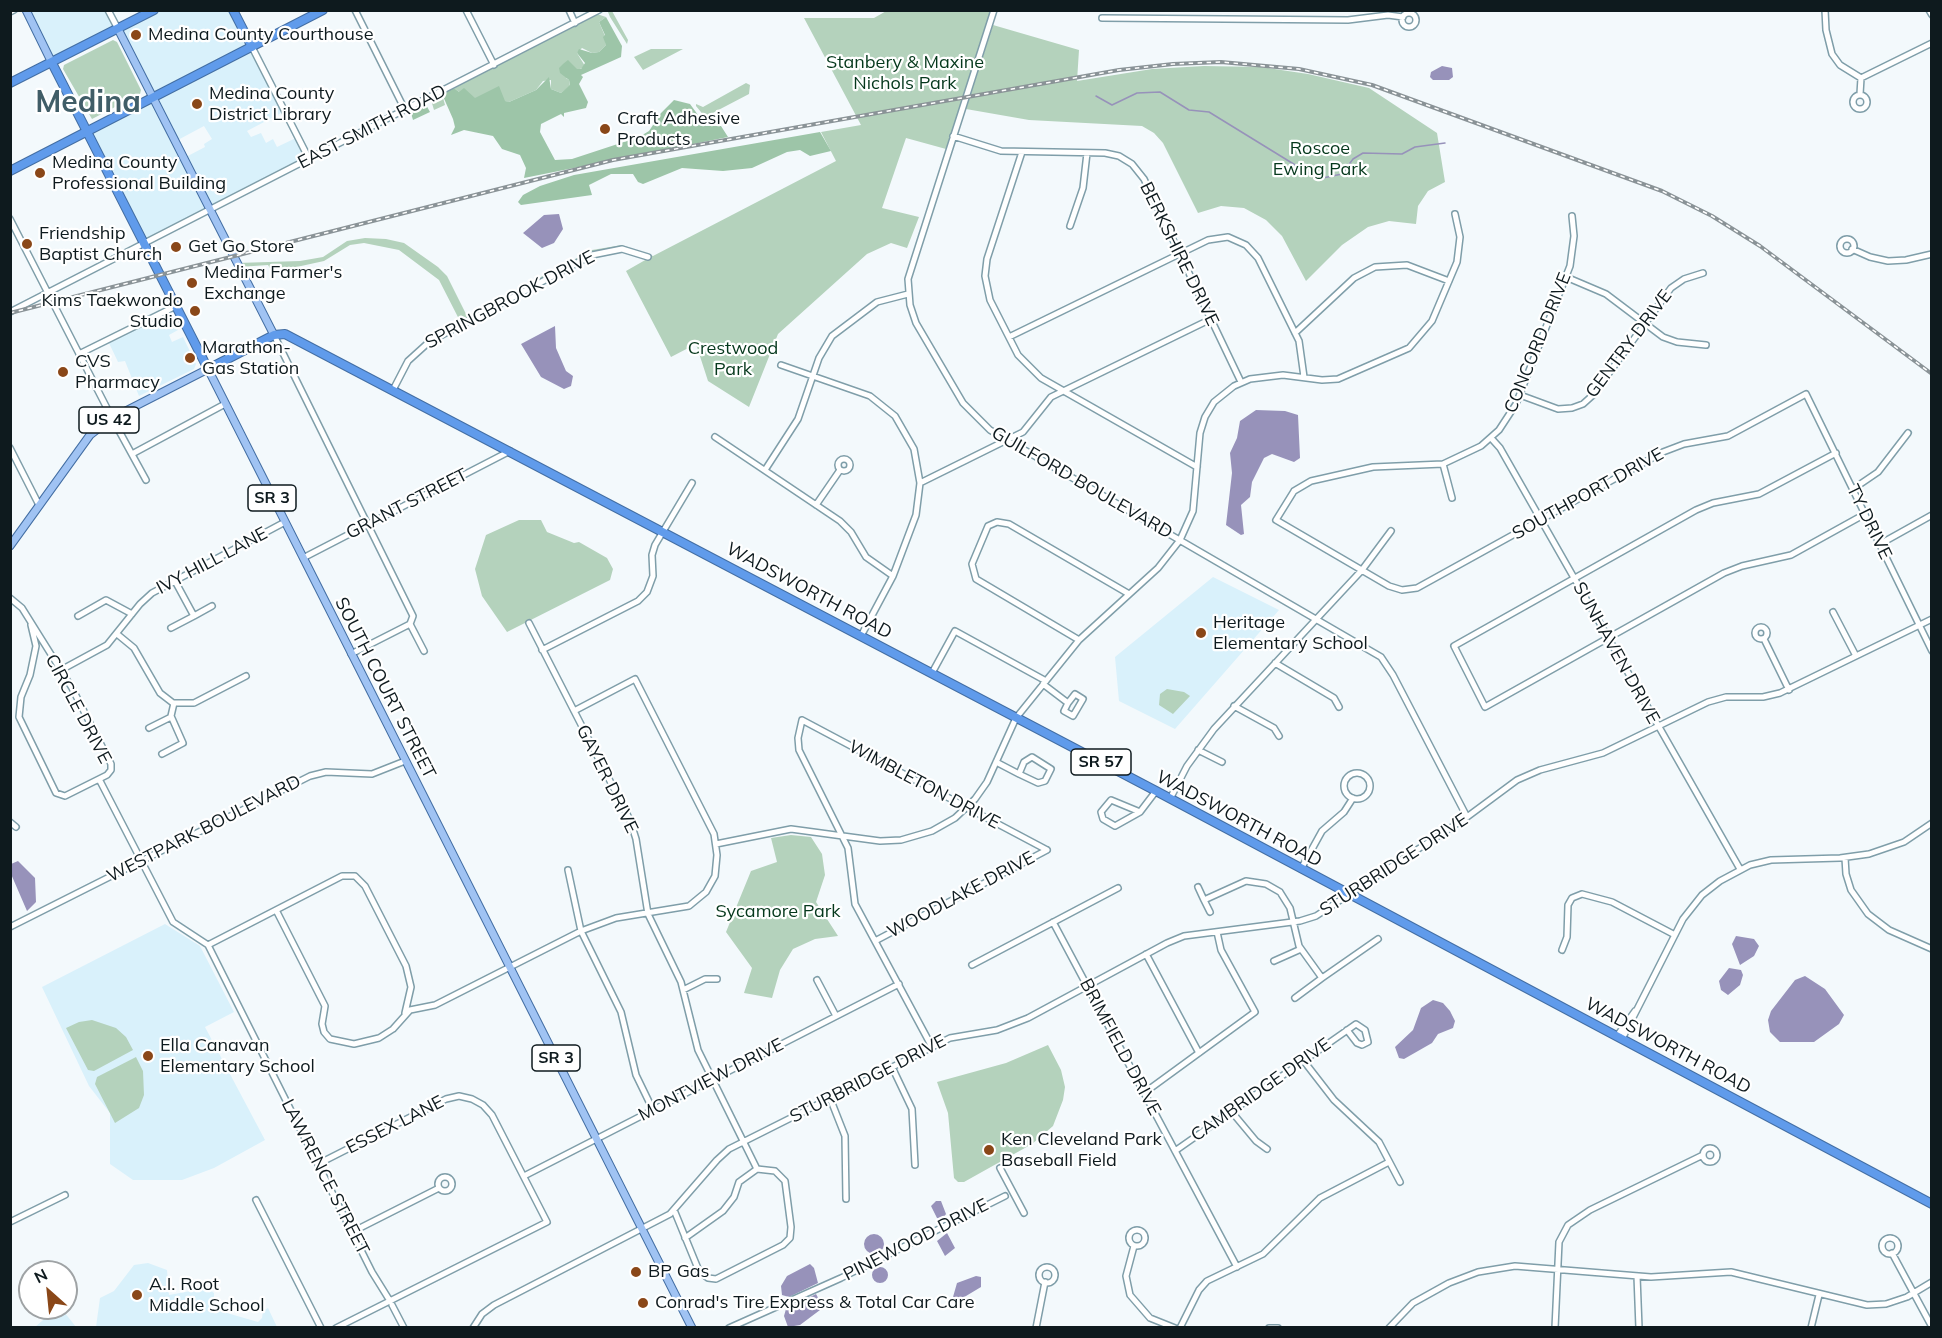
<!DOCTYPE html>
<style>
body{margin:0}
#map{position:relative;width:1942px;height:1338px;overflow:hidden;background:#f3f9fc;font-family:Mulish,sans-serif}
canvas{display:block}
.frame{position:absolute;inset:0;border:12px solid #0e1a1e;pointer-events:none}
.north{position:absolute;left:18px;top:1260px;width:60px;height:60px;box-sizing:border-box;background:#fff;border:2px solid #9fa3a5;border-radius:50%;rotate:333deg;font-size:16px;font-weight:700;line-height:24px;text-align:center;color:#0e1a1e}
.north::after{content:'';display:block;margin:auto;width:21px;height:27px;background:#8a4718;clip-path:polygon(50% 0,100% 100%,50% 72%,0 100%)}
</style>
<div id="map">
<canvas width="1942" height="1338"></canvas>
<div class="frame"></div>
<div class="north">N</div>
</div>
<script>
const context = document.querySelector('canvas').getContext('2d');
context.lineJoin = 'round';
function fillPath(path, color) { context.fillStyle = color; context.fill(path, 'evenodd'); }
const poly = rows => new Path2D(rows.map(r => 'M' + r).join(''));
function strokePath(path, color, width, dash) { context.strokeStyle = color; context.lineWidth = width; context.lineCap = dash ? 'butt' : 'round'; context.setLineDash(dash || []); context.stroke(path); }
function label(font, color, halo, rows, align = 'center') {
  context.font = font + ' Mulish,sans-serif'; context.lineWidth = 4.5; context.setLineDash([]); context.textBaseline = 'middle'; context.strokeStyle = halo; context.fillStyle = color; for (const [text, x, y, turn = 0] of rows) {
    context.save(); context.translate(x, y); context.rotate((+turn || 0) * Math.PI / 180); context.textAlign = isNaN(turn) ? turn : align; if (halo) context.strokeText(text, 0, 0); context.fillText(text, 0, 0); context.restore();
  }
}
fillPath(poly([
 [26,11,108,11,118,29,154,11,233,11,285,111,247,131,251,137,261,133,266,143,273,139,277,147,298,137,309,159,145,243,87,131,153,98,118,30,52,63],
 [204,126,212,139,204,144,205,147,184,158,176,141],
 [169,312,178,330,169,335,172,342,183,337,196,364,194,369,139,396,125,361,118,362,109,343],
 [1213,577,1279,610,1175,729,1119,701,1115,657],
 [165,924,200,946,234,1012,205,1027,265,1140,214,1168,182,1180,133,1180,110,1164,110,1113,89,1086,42,987],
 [148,1263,167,1270,169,1295,207,1288,214,1293,214,1305,220,1311,258,1322,262,1318,263,1311,268,1308,277,1327,96,1327,100,1298,114,1291,134,1265],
 [57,1308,61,1308,76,1327,35,1327]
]), '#d9f1fb');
fillPath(poly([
 [888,10,993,11,946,149,906,138,882,208,919,217,907,248,891,243,867,254,778,334,749,407,708,381,696,344,671,357,626,271,647,259,622,248,594,253,461,323,439,280,399,250,364,243,350,245,324,261,292,268,274,275,268,265,239,267,237,263,300,261,323,257,347,241,365,238,386,239,404,243,438,267,447,276,467,316,592,250,622,245,653,256,836,161,821,132,861,125,804,18,874,18],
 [612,11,628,40,627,44,610,17,608,12],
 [597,14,606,17,599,22,605,36,606,45,599,52,592,53,582,48,577,53,585,66,566,78,569,80,570,86,561,93,551,89,551,80,543,81,536,90,509,102,474,98,459,92,454,88],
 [993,25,1079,50,1077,81,1152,69,1204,66,1261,67,1308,74,1369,88,1437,133,1445,182,1428,191,1418,206,1416,224,1389,221,1368,227,1342,245,1306,281,1282,236,1266,220,1244,208,1221,206,1198,213,1163,143,1154,133,1142,126,1029,120,966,109],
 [113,40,117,42,141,90,140,94,92,119,63,69,64,65],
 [651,49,683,49,643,70,634,57],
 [746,83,750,85,749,94,705,117,696,106,696,104,703,107],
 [442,94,445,105,434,110,431,100],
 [519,520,541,520,547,532,574,543,579,542,607,558,613,569,610,580,507,632,482,596,475,569,486,535],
 [1167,689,1184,692,1190,696,1173,714,1159,705,1160,694],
 [791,835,811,837,822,854,825,875,816,902,838,936,815,939,793,949,780,970,772,998,744,993,752,968,726,932,751,871,777,862,771,838],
 [92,1020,116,1028,126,1037,133,1050,94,1071,88,1070,66,1028,79,1022],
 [1048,1045,1061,1070,1065,1087,1063,1100,1053,1126,1032,1144,964,1182,958,1182,954,1178,948,1113,937,1082,1006,1063],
 [136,1057,143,1071,144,1095,139,1108,115,1123,95,1084,97,1077]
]), '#b4d2bc');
fillPath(poly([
 [606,17,622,46,621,57,581,75,583,77,579,84,588,102,586,108,564,113,564,117,561,114,541,124,540,132,555,160,572,159,639,137,649,131,661,113,674,100,690,104,706,126,721,126,728,137,524,178,526,168,520,155,502,149,493,136,464,130,451,135,455,127,453,119,442,94,454,88,459,92,464,88,475,98,499,86,505,101,509,102,536,90,549,77,551,89,561,93,570,85,569,80,560,73,559,68,563,64,568,60,577,69,581,69,585,63,577,53,579,49,592,53,599,52,606,45,603,37,605,35,599,22],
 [425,103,430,112,413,120,410,110],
 [820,132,831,151,810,156,800,150,787,152,752,168,723,171,682,168,643,184,638,182,633,174,611,174,589,185,592,195,521,205,518,202,523,195,540,186,574,175]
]), '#9dc5a8');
fillPath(poly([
 [1442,66,1452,68,1453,77,1449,80,1433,80,1430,77,1431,72],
 [559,214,563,229,554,243,542,248,523,233,544,215],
 [555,326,556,348,566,371,573,376,571,386,564,389,541,377,521,344],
 [1256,410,1285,411,1298,415,1300,458,1294,462,1272,454,1264,458,1252,482,1250,497,1241,505,1244,534,1241,535,1226,525,1232,473,1230,453,1237,438,1240,421],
 [18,861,35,878,36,902,27,911,11,874,11,864],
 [1736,936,1754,939,1759,946,1754,956,1740,965,1732,944],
 [1729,968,1741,970,1743,975,1740,985,1728,995,1721,990,1719,981],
 [1805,976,1825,989,1844,1015,1839,1024,1814,1042,1780,1042,1770,1032,1768,1020,1771,1011,1795,980],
 [1433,1000,1443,1003,1450,1011,1455,1021,1453,1028,1438,1034,1432,1043,1404,1059,1399,1058,1395,1047,1413,1030,1421,1008],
 [936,1201,941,1201,946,1214,942,1220,937,1218,931,1206],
 [947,1233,955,1248,945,1256,937,1241],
 '864 1244a10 10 0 1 1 20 0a10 10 0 1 1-20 0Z',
 [810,1264,814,1268,818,1283,789,1297,782,1295,781,1286,787,1276],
 '872 1275a8 8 0 1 1 16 0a8 8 0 1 1-16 0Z',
 [976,1276,981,1277,981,1287,956,1302,953,1297,957,1283],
 [816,1294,822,1305,820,1310,800,1325,788,1327,784,1316,786,1309]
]), '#9792ba');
strokePath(poly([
 [1096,96,1112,105,1137,93,1160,92,1189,110,1209,112,1318,179,1342,174,1353,159,1363,153,1402,154,1415,147,1445,143]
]), '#9792ba', 1.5);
const minor = poly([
 [108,10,118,29],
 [355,10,405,110],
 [466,10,494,65],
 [569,10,575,23],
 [994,10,908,279,910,305,916,323,963,403,990,430,1381,657,1393,675,1467,817],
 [1825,10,1826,30,1832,54,1840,65,1861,78],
 [1929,10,1932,15],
 [10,12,14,10],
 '1402 20a7 7 0 1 1 14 0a7 7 0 1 1-14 0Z',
 [1102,18,1348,20,1388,15,1403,17],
 [252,47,309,159],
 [1861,78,1932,43],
 [1860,94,1861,78],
 '1853 102a7 7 0 1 1 14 0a7 7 0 1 1-14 0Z',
 [953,136,1001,151,1105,153,1119,156,1132,164,1144,179,1241,382],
 [1022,152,987,259,985,276,990,300,1018,355,1041,378,1197,467],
 [1572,216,1574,236,1570,266,1516,404,1499,430,1481,446,1443,464,1373,467,1311,481,1294,491,1276,520,1389,586,1402,590,1417,588,1663,452,1684,444,1728,436,1806,394,1932,651],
 [10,219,112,418],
 [1070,226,1083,188,1087,153],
 '1840 246a7 7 0 1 1 14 0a7 7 0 1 1-14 0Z',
 [1852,249,1870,257,1888,261,1906,260,1932,254],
 [1566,277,1606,294,1663,337,1677,342,1706,345],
 [10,312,599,10],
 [1295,333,1354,278,1375,267,1407,265,1449,281],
 [274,335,413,616,410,624,351,654],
 [1009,337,1208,240,1228,237,1246,245,1258,258,1299,341,1304,377],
 [79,354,176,306],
 [781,365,870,396,895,416,914,449,920,483,916,515,893,576,861,636],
 [393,390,408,361,429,342,592,255,622,249,648,257],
 [1520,395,1558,409,1572,408,1583,404,1593,395,1671,288,1684,279,1703,273],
 [112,418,146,480],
 [715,437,840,521,851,532,866,557,893,576],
 [1491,438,1500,448,1740,869],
 [10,448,39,505],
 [1836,453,1759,494,1713,503,1696,510,1454,646,1485,707,1724,573,1742,566,1791,555,1865,514],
 [132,454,225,404],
 '838 465a6 6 0 1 1 12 0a6 6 0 1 1-12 0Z',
 [1443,464,1452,498],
 [765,470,798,419,819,358,832,336,877,302,908,294],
 [920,483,1023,432,1051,397,1211,319],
 [1853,489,1878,472,1908,433],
 [816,505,840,470],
 [1880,544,1932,515],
 [303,558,510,451],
 [175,581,194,616,212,606],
 [10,598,22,608,72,688,111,764,111,770,107,775,65,796,56,793,19,717,21,697,30,675,36,646,31,625],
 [1833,612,1856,656],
 [78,616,106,600,132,614],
 [529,623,630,820,636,839,648,914,681,982,698,1050,757,1169,775,1171,785,1181,791,1227,790,1238,783,1245,716,1279,708,1278,699,1271,674,1210],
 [410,624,424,651],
 '1755 633a6 6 0 1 1 12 0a6 6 0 1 1-12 0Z',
 [171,628,194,616],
 [117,634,134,648,160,693,173,703,194,703,246,676],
 [1764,639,1789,690],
 [1079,640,976,579,972,564,988,526,997,522,1009,524,1129,594],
 [542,650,638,601,647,592,653,576,652,555,655,545,692,483],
 [1275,663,1334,698,1339,707],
 [61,670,107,645,140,604,152,593,285,522],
 [932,673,955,631,1046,681],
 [1043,684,1068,703,1064,711,1073,716,1083,699,1075,694,1068,703],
 [1234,706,1274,728,1279,736],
 [149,728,171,717],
 [1198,750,1222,762],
 [162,754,183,743,171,716,174,703],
 [996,762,1019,774,1038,783,1045,781,1051,769,1032,757,1024,762,1019,774],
 '1344 786a13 13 0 1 1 26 0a13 13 0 1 1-26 0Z',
 [99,779,173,922,208,945,372,1272,390,1301],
 [1170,799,1187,766,1214,729,1362,570,1391,531],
 [1140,812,1115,826,1103,819,1101,812,1111,800,1140,812,1156,791],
 [10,822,16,827],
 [716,844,791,829,880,841,901,840,932,831,955,818,975,799,987,782,1016,718,1079,640,1158,568,1180,540,1193,511,1200,433,1205,417,1214,402,1234,386,1250,379,1283,375,1322,380,1338,379,1409,348,1432,321,1457,262,1460,237,1455,214],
 [1845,858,1846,874,1851,890,1868,914,1889,930,1932,949],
 [1301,869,1322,831,1344,812,1353,798],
 [568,870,581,931,621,1012,636,1075,653,1110],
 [1198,887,1204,900,1246,881,1266,884,1280,892,1290,908,1299,946,1322,978,1378,939],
 [1204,900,1210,912],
 [276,910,325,1006,322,1024,324,1032,330,1039,354,1044,379,1038,393,1029,410,1010,435,1005,581,931,616,918,689,906,706,892,715,876,717,855,714,834,635,679,574,711],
 [1053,922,1237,1267],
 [10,927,310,776,326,772,372,774,405,761],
 [875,941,1047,850],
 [208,945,342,876,355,876,365,886,406,966,411,987,405,1013],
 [1562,950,1567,937,1568,905,1572,898,1582,894,1612,902,1675,935],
 [1146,954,1199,1053],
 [1274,961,1301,949],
 [972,965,1118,888],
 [817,980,836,1016],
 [683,990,705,979,717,979],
 [1295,998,1322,978],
 [1617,1036,1635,1011],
 [1622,1039,1683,919,1702,895,1720,881,1750,865,1771,860,1840,858,1869,854,1904,842,1932,823],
 [932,1047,855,904,848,848,799,750,798,738,802,720,1047,850],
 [1303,1060,1334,1100,1379,1142,1400,1182],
 [892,1067,912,1109,915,1165],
 [1144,1093,1255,1012,1221,950,1217,932],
 [830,1098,845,1136,846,1199],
 [1231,1111,1256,1141,1267,1149],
 '1703 1155a7 7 0 1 1 14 0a7 7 0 1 1-14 0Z',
 [1175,1151,1356,1024,1365,1030,1368,1042,1362,1045,1357,1043,1347,1030],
 [318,1164,446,1099,459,1096,472,1099,483,1105,492,1115,547,1222,336,1328],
 [1000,1168,1024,1213],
 [524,1176,899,984],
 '438 1184a7 7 0 1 1 14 0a7 7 0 1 1-14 0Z',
 [256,1200,321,1328],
 [10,1222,65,1195],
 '1129 1238a8 8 0 1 1 16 0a8 8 0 1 1-16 0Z',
 [352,1232,439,1188],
 [685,1238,723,1211,734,1197,739,1182,757,1169],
 '1882 1246a8 8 0 1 1 16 0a8 8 0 1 1-16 0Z',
 [1134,1246,1126,1276,1130,1295,1150,1318,1175,1328],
 [1892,1253,1932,1327],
 '1039 1275a8 8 0 1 1 16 0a8 8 0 1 1-16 0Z',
 [1637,1276,1639,1328],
 [392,1305,404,1328],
 [473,1328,482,1314,494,1305,670,1214,717,1160,729,1149,950,1038,997,1030,1028,1018,1167,943,1184,936,1300,921,1316,916,1467,817,1517,780,1540,770,1603,753,1708,702,1726,697,1763,697,1780,693,1932,619],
 [729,1328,841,1278,1005,1196],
 [1036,1328,1045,1282],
 [1180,1328,1199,1290,1207,1281,1263,1254,1320,1198,1389,1162],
 [1269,1328,1278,1328],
 [1389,1328,1413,1303,1449,1283,1478,1272,1515,1266,1651,1277,1731,1272,1867,1305,1886,1304,1907,1297,1932,1282],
 [1555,1328,1559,1242,1568,1225,1590,1210,1703,1155],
 [1811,1328,1819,1295]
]);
const major = poly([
 [26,10,52,63],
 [118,29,274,335],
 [10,546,90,435,112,418,208,369,692,1328]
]);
const highway = poly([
 [233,10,252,47],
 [52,63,208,369,274,335,285,334,1156,791,1932,1204],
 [10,83,154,10],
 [10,171,323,10]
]);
strokePath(minor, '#7f9ea9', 8);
strokePath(major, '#436ea3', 9);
strokePath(highway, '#436ea3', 10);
strokePath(minor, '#fff', 5);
strokePath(major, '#a0c3f3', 7);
strokePath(highway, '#609beb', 8);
const rail = poly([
 [10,313,613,160,1119,70,1173,64,1221,62,1299,69,1372,85,1662,191,1712,216,1760,246,1932,374]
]);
strokePath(rail, '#8a9397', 4);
strokePath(rail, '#fff', 1.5, [4.5]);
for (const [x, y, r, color] of [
 [136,35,6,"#8a4718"],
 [197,104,6,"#8a4718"],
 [605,129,6,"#8a4718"],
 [40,173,6,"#8a4718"],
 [27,244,6,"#8a4718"],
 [176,247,6,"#8a4718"],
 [192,283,6,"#8a4718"],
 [195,311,6,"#8a4718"],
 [190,358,6,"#8a4718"],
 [63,372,6,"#8a4718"],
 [1201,633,6,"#8a4718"],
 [148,1056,6,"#8a4718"],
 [989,1150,6,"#8a4718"],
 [636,1272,6,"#8a4718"],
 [137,1295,6,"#8a4718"],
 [643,1303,6,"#8a4718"]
]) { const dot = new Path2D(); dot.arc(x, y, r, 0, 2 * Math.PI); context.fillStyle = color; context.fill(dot); strokePath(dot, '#fff', 2); }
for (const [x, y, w] of [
 [109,420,60],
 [272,498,48],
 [1101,762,60],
 [556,1058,48]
]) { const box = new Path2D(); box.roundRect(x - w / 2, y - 13, w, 26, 4.5); context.fillStyle = '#fff'; context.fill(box); strokePath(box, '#0e1a1e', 1.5); }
label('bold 16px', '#0e1a1e', null, [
 ["US 42",109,420],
 ["SR 3",272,498],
 ["SR 57",1101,762],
 ["SR 3",556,1058]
]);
label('18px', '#0e1a1e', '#fff', [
 ["Medina County Courthouse",148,35],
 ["Medina County",209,94],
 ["District Library",209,115],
 ["Craft Adhesive",617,119],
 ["Products",617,140],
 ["Medina County",52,163],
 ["Professional Building",52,184],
 ["Friendship",39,234],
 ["Baptist Church",39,255],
 ["Get Go Store",188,247],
 ["Medina Farmer's",204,273],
 ["Exchange",204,294],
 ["Kims Taekwondo",183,301,"right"],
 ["Studio",183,322,"right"],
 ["Marathon-",202,348],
 ["Gas Station",202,369],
 ["CVS",75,362],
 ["Pharmacy",75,383],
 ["Heritage",1213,623],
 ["Elementary School",1213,644],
 ["Ella Canavan",160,1046],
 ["Elementary School",160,1067],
 ["Ken Cleveland Park",1001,1140],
 ["Baseball Field",1001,1161],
 ["BP Gas",648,1272],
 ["A.I. Root",149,1285],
 ["Middle School",149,1306],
 ["Conrad's Tire Express & Total Car Care",655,1303]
], 'left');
label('18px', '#05381c', '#fff', [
 ["Stanbery & Maxine",905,63],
 ["Nichols Park",905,84],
 ["Roscoe",1320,149],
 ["Ewing Park",1320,170],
 ["Crestwood",733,349],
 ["Park",733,370],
 ["Sycamore Park",778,912]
]);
label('18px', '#0e1a1e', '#fff', [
 ["EAST SMITH ROAD",372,127,-27],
 ["BERKSHIRE DRIVE",1179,254,64],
 ["SPRINGBROOK DRIVE",510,300,-28],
 ["CONCORD DRIVE",1538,343,-68],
 ["GENTRY DRIVE",1629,344,-53],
 ["GUILFORD BOULEVARD",1082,483,30],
 ["SOUTHPORT DRIVE",1588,494,-29],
 ["GRANT STREET",407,504,-27],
 ["TY DRIVE",1869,522,64],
 ["IVY HILL LANE",212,561,-28],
 ["WADSWORTH ROAD",809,591,28],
 ["SUNHAVEN DRIVE",1616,653,61],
 ["SOUTH COURT STREET",385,688,63],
 ["CIRCLE DRIVE",78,709,62],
 ["GAYER DRIVE",607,779,64],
 ["WIMBLETON DRIVE",924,785,28],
 ["WADSWORTH ROAD",1239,819,28],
 ["WESTPARK BOULEVARD",204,829,-27],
 ["STURBRIDGE DRIVE",1394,865,-33],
 ["WOODLAKE DRIVE",961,895,-28],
 ["WADSWORTH ROAD",1668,1046,28],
 ["BRIMFIELD DRIVE",1120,1047,62],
 ["STURBRIDGE DRIVE",868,1079,-27],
 ["MONTVIEW DRIVE",711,1080,-27],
 ["CAMBRIDGE DRIVE",1261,1090,-35],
 ["ESSEX LANE",395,1125,-27],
 ["LAWRENCE STREET",325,1177,63],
 ["PINEWOOD DRIVE",916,1240,-27]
]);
label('bold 30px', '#405d67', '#fff', [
 ["Medina",88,103]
]);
</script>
